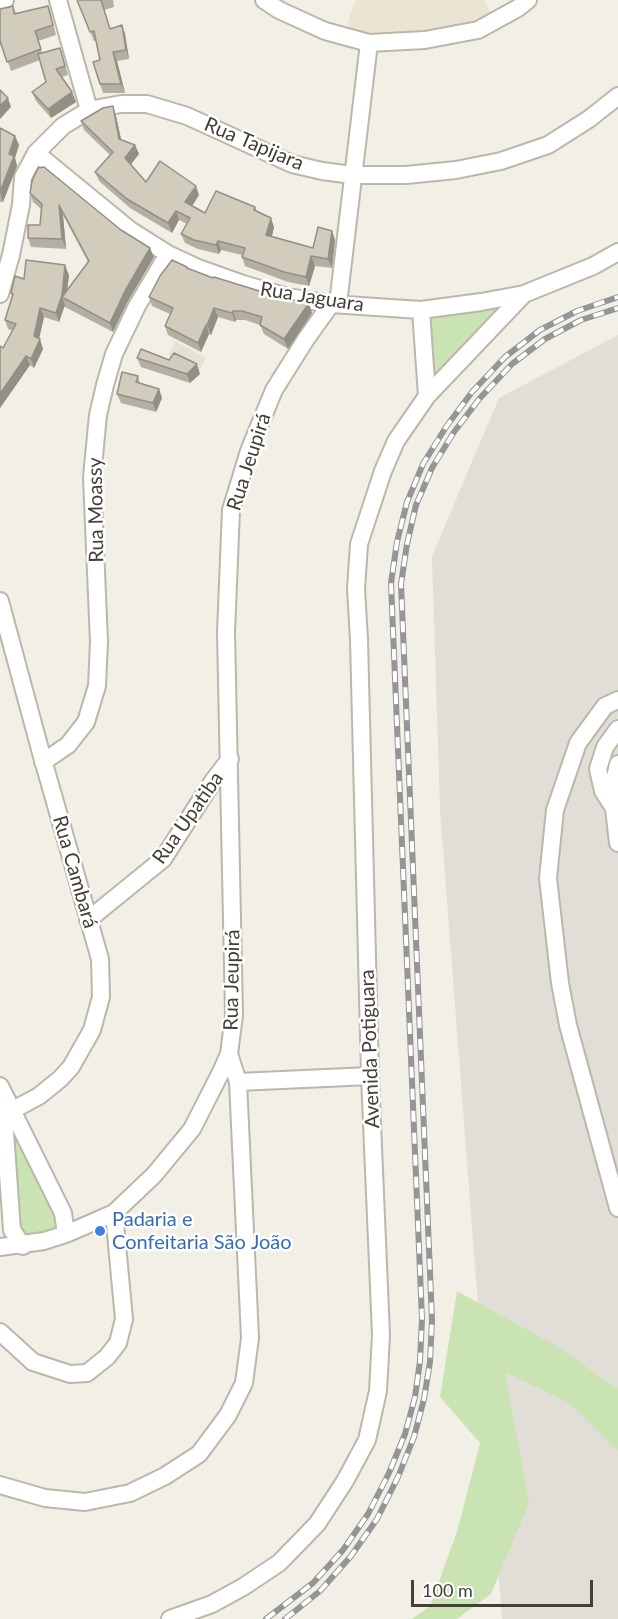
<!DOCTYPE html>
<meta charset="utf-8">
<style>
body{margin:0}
#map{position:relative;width:618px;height:1619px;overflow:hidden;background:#f2efe7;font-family:Lato,sans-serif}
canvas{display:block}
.scale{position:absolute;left:411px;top:1580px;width:182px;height:27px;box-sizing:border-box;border:3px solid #444036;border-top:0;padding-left:8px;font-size:18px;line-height:21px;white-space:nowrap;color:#444036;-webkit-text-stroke:4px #fff;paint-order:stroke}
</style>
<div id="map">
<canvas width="618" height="1619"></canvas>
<div class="scale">100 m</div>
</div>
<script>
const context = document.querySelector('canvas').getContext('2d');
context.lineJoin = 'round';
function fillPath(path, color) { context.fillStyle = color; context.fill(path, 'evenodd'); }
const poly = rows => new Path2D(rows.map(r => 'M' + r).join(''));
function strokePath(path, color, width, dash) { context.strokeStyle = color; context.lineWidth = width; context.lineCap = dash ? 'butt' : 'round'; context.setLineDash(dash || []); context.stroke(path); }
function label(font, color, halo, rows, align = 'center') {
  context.font = font + ' Lato,sans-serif'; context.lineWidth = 5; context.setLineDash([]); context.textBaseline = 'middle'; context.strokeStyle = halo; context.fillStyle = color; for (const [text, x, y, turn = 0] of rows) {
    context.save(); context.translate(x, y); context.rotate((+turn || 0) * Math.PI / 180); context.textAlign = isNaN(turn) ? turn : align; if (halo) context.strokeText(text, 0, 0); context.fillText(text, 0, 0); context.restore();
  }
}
fillPath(poly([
 [175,341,206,358,200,370,168,355]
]), '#e5e1d5');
fillPath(poly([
 [618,335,618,1619,502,1619,440,809,432,556,499,398]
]), '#e1ded8');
fillPath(poly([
 [356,0,485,0,492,19,445,34,373,36,348,28,348,21]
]), '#eae5d2');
fillPath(poly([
 [508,302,432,382,429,313],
 [10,1118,64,1233,25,1243,16,1228],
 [457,1291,553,1344,618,1389,618,1451,571,1404,505,1372,529,1503,491,1594,457,1619,412,1619,430,1606,457,1532,480,1443,440,1397]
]), '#c9e3b3');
const minor = poly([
 [58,0,89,110],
 [264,0,279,10,325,31,369,43,425,40,478,30,518,8,528,0],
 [0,1,5,0],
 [36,153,130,230,168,254,198,268,243,284,288,297,331,304,421,310,481,302,524,294,593,266,618,252],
 [0,294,11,255,21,205,23,177,36,153,63,126,89,110,121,104,147,104,187,116,292,164,322,171,352,175,406,175,456,170,501,161,548,145,589,119,618,96],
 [338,304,369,43],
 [421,310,427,396],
 [0,601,41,753,100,959,101,997,92,1030,71,1067,60,1079,39,1096,11,1111,0,1113],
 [618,700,605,706,578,743,555,810,548,878,560,983,568,1025,618,1208],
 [618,729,605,747,598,769,603,791,615,810,618,812],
 [43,762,68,745,86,722,97,686,99,642,92,477,98,415,105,385,114,354,137,306,168,254],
 [618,764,612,791,618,843],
 [88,920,163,859,213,781,230,759],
 [238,1082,370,1076],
 [0,1086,63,1213,66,1234],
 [3,1104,12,1230,23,1246],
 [0,1247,44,1241,66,1234,114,1213,154,1175,192,1129,220,1074,229,1054],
 [0,1332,33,1362,70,1374,87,1373,107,1357,118,1343,124,1319,114,1213],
 [0,1485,45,1498,85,1502,130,1493,165,1476,199,1454,228,1415,244,1383,250,1338,238,1082,229,1054,234,1015,226,632,231,510,249,451,274,390,306,339,331,304],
 [170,1619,212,1604,243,1587,279,1563,317,1524,345,1481,367,1440,378,1391,381,1335,370,1076,359,640,356,589,359,544,383,471,396,441,427,396,524,294]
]);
strokePath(minor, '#bcb7aa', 20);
strokePath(minor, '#fff', 16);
const rail = poly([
 [266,1619,313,1583,343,1550,368,1514,389,1473,405,1434,415,1397,420,1361,422,1319,391,583,397,542,407,502,423,464,446,427,472,392,505,357,540,330,577,311,618,297],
 [285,1619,320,1591,351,1556,377,1519,398,1477,414,1437,424,1399,430,1362,432,1320,401,584,407,544,416,505,432,468,454,432,480,398,512,364,545,339,581,320,618,308]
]);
strokePath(rail, '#959595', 6);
strokePath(rail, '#fff', 4, [11]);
fillPath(poly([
 [77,0,113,0,114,7,104,10,110,29,122,25,125,34,129,59,117,61,125,93,103,93,100,84,100,60,96,41,94,41],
 [13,6,16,13,48,6,51,15,56,35,38,41,42,52,63,57,68,75,62,77,72,92,76,102,51,118,36,101,32,92,46,82,40,60,11,71,2,45,0,46,0,9],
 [116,116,121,140,135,145,139,154,131,164,146,182,199,195,192,206,205,213,255,207,257,211,274,227,272,236,313,248,332,231,335,240,332,268,315,266,309,286,288,282,245,266,242,257,242,255,221,250,219,254,198,249,185,243,181,234,187,224,179,220,172,233,130,208,99,181,95,172,110,155,84,130,81,121],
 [0,128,15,136,19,145,15,158,17,166,3,202,0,202],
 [32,181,154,257,128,301,113,332,65,307,65,305,59,322,44,317,39,339,43,349,34,368,30,365,0,408,0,346,3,348,13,331,8,329,5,320,12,296,11,293,24,279,69,275,67,291,88,262,63,215,66,249,31,247,28,238,40,225,41,209,33,202,30,193],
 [188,269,312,313,288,349,264,334,260,325,245,320,236,320,235,322,218,317,211,335,209,334,201,352,168,335,165,326,170,314,152,306,149,297],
 [137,358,200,374,190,383,141,367],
 [138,376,140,383,159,389,162,398,156,412,121,403,117,394]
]), '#b5afa3');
fillPath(poly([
 [122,25,125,34,129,59,126,50],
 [113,52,117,61,125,93,121,84],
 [72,92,76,102,51,118,48,109],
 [8,98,11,107,0,119,0,106],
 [113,106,116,116,123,148,119,139],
 [15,136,19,145,15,158,17,166,3,202,0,192,9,154],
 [135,145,139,154,129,167,125,158],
 [196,186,199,195,188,212,185,202],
 [59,205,63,215,66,249,62,239],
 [176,211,179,220,172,233,168,223],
 [271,218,274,227,270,244,266,235],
 [332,231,335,240,332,268,328,259],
 [218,241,221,250,219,254,216,245],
 [150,248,154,257,128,301,113,332,110,323,125,291],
 [311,256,315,266,309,286,306,277],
 [65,265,69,275,66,299,62,297,65,305,59,322,56,313],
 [309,303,312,313,288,349,284,339],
 [40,308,44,317,38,343,40,339,43,349,34,368,31,359],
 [214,308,218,317,211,335,207,325],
 [233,311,236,320,235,322,232,313],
 [206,325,209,334,201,352,198,343],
 [26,356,30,365,0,408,0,394],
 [197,364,200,374,190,383,187,374],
 [159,389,162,398,156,412,153,403]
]), '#938f84');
const building = poly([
 [77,0,102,0,101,0,110,29,122,25,126,50,113,52,121,84,100,84,93,62,100,60,94,31,90,32,77,0],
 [13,6,14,14,48,6,53,25,35,31,41,49,7,62,0,41,0,9,13,6],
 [60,48,65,66,56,69,72,92,48,109,32,92,46,82,38,54,60,48],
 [0,90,8,98,0,106,0,90],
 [113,106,119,139,135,145,125,158,146,182,160,161,196,186,185,202,205,213,216,191,255,207,254,210,271,218,266,235,313,248,318,227,332,231,328,259,311,256,306,277,284,272,242,257,245,248,218,241,216,245,194,240,181,234,190,218,176,211,168,223,127,199,95,172,113,152,81,121,103,108,113,106],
 [0,128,15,136,9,154,14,156,0,192,0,128],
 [44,167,121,230,150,248,125,291,110,323,62,297,89,261,59,205,62,239,28,238,28,225,40,225,42,204,30,193,32,181,38,168,44,167],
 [26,260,65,265,62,295,56,313,40,308,34,336,40,339,31,359,26,356,0,394,0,346,3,348,16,324,5,320,13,294,11,293,15,276,24,279,26,260],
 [172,260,187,267,187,268,213,278,214,277,282,298,309,303,284,339,260,325,262,317,242,311,233,311,232,313,214,308,207,325,206,325,198,343,165,326,173,308,149,297,160,276,172,260],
 [141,349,169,360,174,353,197,364,187,374,137,358,141,349],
 [122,372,138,376,136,382,159,389,153,403,117,394,122,372]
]);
fillPath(building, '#d2ccbd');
strokePath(building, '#938f84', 1.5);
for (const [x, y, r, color] of [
 [100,1231,6,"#3f7fe0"]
]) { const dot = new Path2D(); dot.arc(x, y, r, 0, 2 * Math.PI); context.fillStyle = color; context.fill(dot); strokePath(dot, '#fff', 2); }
label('20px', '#444036', '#fff', [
 ["Rua Tapijara",254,144,23],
 ["Rua Jaguara",312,297,9],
 ["Rua Jeupirá",249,462,-72],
 ["Rua Moassy",96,510,-91],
 ["Rua Upatiba",188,818,-55],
 ["Rua Cambará",75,872,74],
 ["Rua Jeupirá",232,980,-89],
 ["Avenida Potiguara",370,1049,-92]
]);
label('20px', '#366cbe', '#fff', [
 ["Padaria e",112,1220],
 ["Confeitaria São João",112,1243]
], 'left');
</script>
